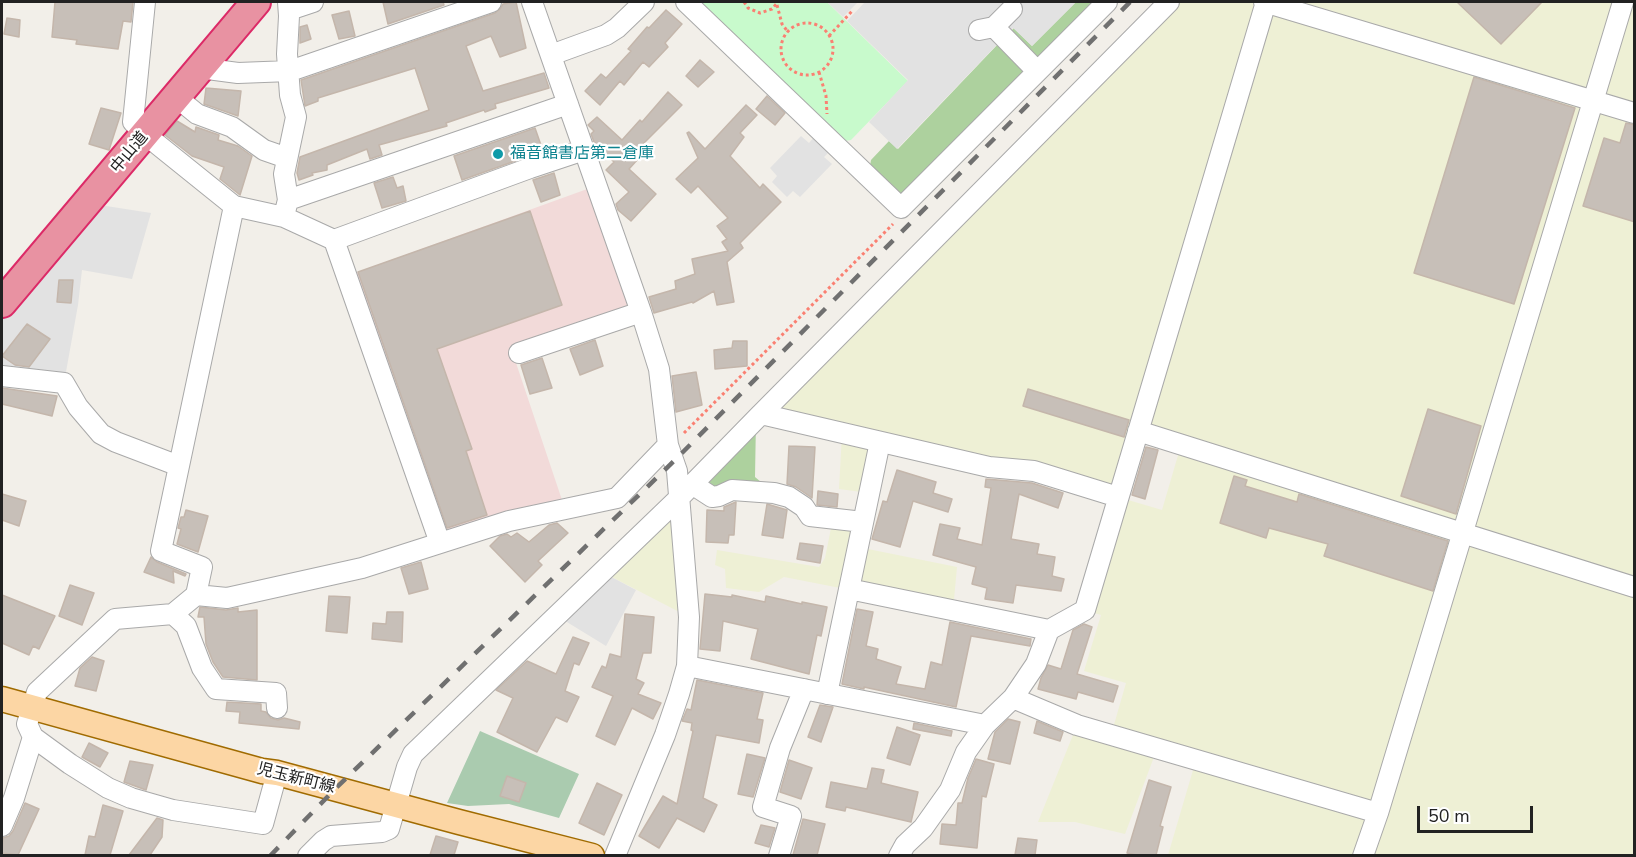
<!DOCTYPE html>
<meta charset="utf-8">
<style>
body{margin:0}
#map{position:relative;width:1636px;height:857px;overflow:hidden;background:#f2efe9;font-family:"Nunito Sans",sans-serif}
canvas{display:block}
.frame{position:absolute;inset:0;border:3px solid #222;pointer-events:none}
.scale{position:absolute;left:1417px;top:806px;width:116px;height:27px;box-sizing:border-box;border:3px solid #222;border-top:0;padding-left:8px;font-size:18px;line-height:21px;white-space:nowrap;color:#222;-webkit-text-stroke:4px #fff;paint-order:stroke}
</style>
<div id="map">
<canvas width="1636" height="857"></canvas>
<div class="frame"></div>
<div class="scale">50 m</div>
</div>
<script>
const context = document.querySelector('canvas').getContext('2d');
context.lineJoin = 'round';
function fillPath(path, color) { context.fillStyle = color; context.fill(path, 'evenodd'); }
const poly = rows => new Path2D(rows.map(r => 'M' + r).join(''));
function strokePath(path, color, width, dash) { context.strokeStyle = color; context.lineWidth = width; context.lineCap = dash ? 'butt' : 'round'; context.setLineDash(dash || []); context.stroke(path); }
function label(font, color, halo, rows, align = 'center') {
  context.font = font + ' "Nunito Sans","Noto Sans JP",sans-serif'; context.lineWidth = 4.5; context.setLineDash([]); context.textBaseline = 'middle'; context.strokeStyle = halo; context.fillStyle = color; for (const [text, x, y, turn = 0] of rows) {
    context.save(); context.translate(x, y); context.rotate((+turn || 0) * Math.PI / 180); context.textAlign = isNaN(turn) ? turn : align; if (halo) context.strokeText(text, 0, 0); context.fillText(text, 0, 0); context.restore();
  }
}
fillPath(poly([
 [590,188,632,307,511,348,563,503,441,532,351,276,358,272]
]), '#f2dad9');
fillPath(poly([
 [1169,2,1634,2,1634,855,1168,855,1196,760,1157,749,1125,834,1075,822,1038,822,1077,725,1111,735,1126,683,1084,671,1101,615,1085,610,1118,497,880,443,869,493,839,489,842,434,761,414],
 [1138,431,1181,445,1162,510,1118,497],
 [678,499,689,617,602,572],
 [833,518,863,522,858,547,957,567,953,610,784,577,759,592,726,588,725,569,715,565,717,550,819,567,825,558]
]), '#eef0d5');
fillPath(poly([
 [1076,2,1097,2,1042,58,1037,58,1010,32,1014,28,1032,46],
 [998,44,1025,71,908,193,898,193,870,166,871,160,889,141,898,149],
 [756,420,755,477,774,493,692,484]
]), '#add19e');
fillPath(poly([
 [480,731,579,774,559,818,509,804,468,806,447,803]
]), '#aacbaf');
fillPath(poly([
 [698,2,827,2,908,81,851,140,844,141]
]), '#c8facc');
fillPath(poly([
 [827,2,858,2,843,17],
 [865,2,1076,2,1032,46,1013,28,897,149,869,122,908,80,847,21],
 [801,136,809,143,814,137,829,152,824,157,832,164,800,197,793,191,787,197,772,182,777,176,770,168],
 [87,203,151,213,132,279,82,270,78,305,64,383,2,376,2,303],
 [602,572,636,590,606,646,562,619]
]), '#e2e2e2');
const building = poly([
 [55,2,133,2,131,22,123,21,118,49,76,44,77,40,52,37,55,2],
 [383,2,443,2,444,5,388,24,383,2],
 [516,2,526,48,500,57,491,36,466,46,483,91,544,73,549,88,495,104,496,108,485,112,484,110,446,123,447,126,379,145,382,155,370,159,367,149,327,165,327,170,312,173,313,175,299,180,297,173,300,157,429,110,415,68,318,98,318,101,305,106,301,80,495,13,500,9,503,4,516,2],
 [1457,2,1542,2,1501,44,1457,2],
 [666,10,682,24,665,43,668,47,649,67,643,62,624,85,620,81,600,105,585,91,601,74,606,78,631,51,628,49,647,27,649,28,666,10],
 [349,11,355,36,339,39,332,15,349,11],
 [7,18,20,20,19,37,4,34,7,18],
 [307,25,311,39,300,43,300,27,307,25],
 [700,60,714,72,698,87,686,76,700,60],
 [1474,77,1575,108,1514,304,1414,273,1474,77],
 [206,88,241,91,238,116,204,104,206,88],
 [668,92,682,105,633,154,638,159,629,169,656,194,631,221,618,210,616,204,629,192,606,170,614,162,594,142,591,134,594,131,588,125,597,117,622,140,640,120,642,122,668,92],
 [767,96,785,113,775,125,756,109,767,96],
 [746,105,757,115,740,133,744,137,730,156,760,188,763,184,781,202,740,243,743,248,727,262,734,302,717,305,714,291,693,303,692,302,654,313,649,297,676,289,675,281,695,274,692,259,728,251,722,242,727,239,717,226,728,218,698,186,691,193,676,179,698,158,687,133,689,132,705,149,746,105],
 [101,108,121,113,109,150,89,144,101,108],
 [177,121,195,132,196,127,219,135,218,140,238,146,252,156,240,195,220,179,224,167,192,156,165,135,177,121],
 [1626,123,1635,125,1635,222,1583,206,1604,138,1620,143,1626,123],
 [535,128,543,151,462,180,454,156,535,128],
 [554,173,560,195,541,202,533,180,554,173],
 [393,177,397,188,403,186,406,201,382,208,374,183,393,177],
 [530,211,562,305,437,349,472,449,466,451,487,515,447,528,358,272,530,211],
 [59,280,73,280,71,303,57,302,59,280],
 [27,324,50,339,29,367,15,365,2,356,27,324],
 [595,340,603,366,580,375,570,349,595,340],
 [733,341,747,341,747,366,715,369,714,350,732,348,733,341],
 [542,358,552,388,530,394,521,365,542,358],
 [696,372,702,405,676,412,672,376,696,372],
 [2,388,57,396,52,416,2,404,2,388],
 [1028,389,1129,420,1124,437,1023,406,1028,389],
 [1428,409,1481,426,1456,514,1401,496,1428,409],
 [789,446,815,447,812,498,796,487,787,484,789,446],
 [1146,447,1158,450,1145,499,1132,495,1146,447],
 [897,470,936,482,933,493,952,499,948,512,913,501,900,547,872,539,883,501,887,502,897,470],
 [1234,476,1247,480,1245,486,1297,502,1299,494,1448,541,1433,591,1324,556,1328,544,1269,528,1266,538,1220,523,1234,476],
 [986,479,1032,483,1063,493,1058,508,1019,494,1011,539,1039,544,1037,554,1055,557,1052,576,1064,579,1061,591,1016,585,1013,603,985,599,987,588,972,584,976,567,933,555,940,524,960,528,957,539,982,545,991,488,985,487,986,479],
 [818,491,838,494,837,507,817,505,818,491],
 [2,494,26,501,19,526,2,520,2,494],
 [736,502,734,535,729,535,728,543,706,542,707,510,724,511,724,507,736,502],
 [767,504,787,510,783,538,762,535,767,504],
 [186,510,208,516,198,552,177,544,181,529,178,528,181,517,184,517,186,510],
 [557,523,568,533,538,561,542,565,525,582,490,546,500,536,507,534,511,537,517,533,529,542,549,525,557,523],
 [800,543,823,546,820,563,797,559,800,543],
 [151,557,157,562,186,574,185,576,173,571,174,583,144,572,151,557],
 [421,562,428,589,409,594,401,568,421,562],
 [70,585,94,593,82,625,59,616,70,585],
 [705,594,732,597,732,595,765,602,766,596,802,604,802,602,827,607,821,636,817,635,809,674,751,659,758,629,723,621,720,651,700,649,705,594],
 [2,595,55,616,39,649,33,646,29,655,2,643,2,595],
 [329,596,350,597,347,633,326,631,329,596],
 [200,607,226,610,238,608,238,612,257,610,257,680,223,677,213,662,206,644,204,617,198,617,200,607],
 [857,609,873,612,866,646,878,649,876,659,901,667,896,684,925,689,931,662,942,665,950,622,1031,639,1030,646,971,636,956,707,864,687,864,689,842,684,857,609],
 [387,612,403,612,402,642,372,639,373,623,386,624,387,612],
 [625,614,654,617,651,653,643,653,636,679,644,683,638,694,661,703,653,719,632,708,615,745,596,736,613,696,592,687,602,666,606,668,610,654,621,657,625,614],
 [1084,624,1092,627,1077,674,1118,686,1113,702,1078,692,1076,699,1038,689,1041,678,1048,665,1061,669,1073,630,1084,624],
 [573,637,589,643,579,665,574,663,565,691,579,697,567,722,556,717,537,752,497,732,513,698,496,690,527,661,556,674,573,637],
 [92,657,104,661,96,691,75,686,80,668,92,657],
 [697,680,763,693,757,719,763,720,759,743,716,735,703,798,717,805,704,832,677,818,659,848,639,836,663,796,677,804,693,731,691,730,692,723,682,721,687,709,691,710,697,680],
 [227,702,261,704,261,711,266,712,271,718,278,720,284,718,300,722,299,729,239,723,240,712,226,711,227,702],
 [820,705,833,707,821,742,808,737,820,705],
 [1008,719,1020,722,1010,764,988,759,995,732,1008,719],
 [1037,721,1063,732,1060,741,1034,733,1037,721],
 [914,723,952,731,951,736,913,729,914,723],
 [897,727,920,735,910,765,887,758,897,727],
 [89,743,108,753,100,767,82,757,89,743],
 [747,754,765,758,753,797,738,794,747,754],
 [976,759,994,764,986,797,982,796,977,848,940,844,942,824,956,825,958,803,962,803,968,778,976,759],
 [789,760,812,768,801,799,780,792,789,760],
 [130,761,153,765,146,790,124,782,130,761],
 [872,768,884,770,881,783,918,792,911,822,846,807,845,811,826,807,831,782,867,789,872,768],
 [507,776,526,783,519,802,500,796,507,776],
 [1149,780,1171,787,1160,826,1163,827,1156,855,1136,855,1127,853,1149,780],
 [597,783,622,795,604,835,579,823,597,783],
 [25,803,39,809,18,855,2,853,3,838,9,836,13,831,25,803],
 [103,805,123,811,110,855,85,855,89,836,95,837,103,805],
 [157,818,163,820,162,837,150,855,129,855,157,818],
 [803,819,825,824,817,855,793,855,803,819],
 [761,825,775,828,769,847,755,843,761,825],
 [436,836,458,842,454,855,430,855,436,836],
 [1018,838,1037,840,1035,855,1015,855,1018,838]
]);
fillPath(building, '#c7bfb8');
strokePath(building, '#c4b6ab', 1.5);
const minor = poly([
 [145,2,133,122,152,140,234,206],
 [532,2,641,312,659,369,668,445,677,471,689,617,687,666,679,694,665,735,615,856],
 [686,2,901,208,1107,2],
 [1264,2,1634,113],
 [289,10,313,2],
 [994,27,1012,9],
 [979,30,994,27,1037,71],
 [551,55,606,35,617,28,644,2],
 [200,68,238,73,290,71,491,2],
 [176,97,197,114,232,127,264,150,287,158],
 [288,200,568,104],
 [285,212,288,200,284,174,296,117,290,95,287,54,289,16,288,2],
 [334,240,440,543],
 [519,353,641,312],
 [2,376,64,383,78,407,101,434,116,442,179,466],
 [1138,431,1634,587],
 [692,484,712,497,719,496,732,490,774,493,789,497,804,507,810,516,863,522],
 [1118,497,1034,471,989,467,761,414,1169,2],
 [849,589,1049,630],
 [196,595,202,567,161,551,234,206,284,217,334,240,530,168,584,150],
 [173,614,186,626,202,668,216,689,276,693,277,708],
 [687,666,985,725],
 [827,694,880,442],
 [1013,698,1077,725,1378,813],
 [277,773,263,824,173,810,131,798,108,788,70,764,33,737,27,724,37,692,115,619,173,614,196,595,227,598,362,568,509,521,617,498,668,445],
 [2,826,14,798,33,737],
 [308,856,323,841,331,836,382,832,389,829,407,767,413,754,678,499,761,414],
 [779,856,791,816,763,807,780,748,804,689],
 [899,856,905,845,923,828,950,790,966,752,985,725,1013,698,1036,664,1049,630,1085,610,1266,2],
 [1363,856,1378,813,1623,2]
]);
const major = poly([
 [2,699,262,771,277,773,459,822,592,856]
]);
const highway = poly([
 [2,303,256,2]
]);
strokePath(minor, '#a9a9a9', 22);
strokePath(major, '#a06b00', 27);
strokePath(highway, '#dc2a67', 32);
strokePath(poly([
 [744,2,748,8,760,13,772,9,778,2],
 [777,5,782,24,788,32],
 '781 49a26 26 0 1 1 52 0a26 26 0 1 1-52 0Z',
 [829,36,853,10],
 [819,72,826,96,827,114],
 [684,433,893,224]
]), '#fa8072', 3, [3, 3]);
strokePath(minor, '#fff', 20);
strokePath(major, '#fcd6a4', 24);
strokePath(highway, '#e892a2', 28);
strokePath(poly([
 [270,856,336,788,674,461,1130,2]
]), '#707070', 4.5, [12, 12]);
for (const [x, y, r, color] of [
 [498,154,6,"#0f9aa8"]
]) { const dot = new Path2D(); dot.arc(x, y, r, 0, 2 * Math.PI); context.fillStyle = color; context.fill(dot); strokePath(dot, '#fff', 2); }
label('16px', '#222', '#fff', [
 ["中山道",130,153,-50],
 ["児玉新町線",296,779,14]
]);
label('16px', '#0d838f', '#fff', [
 ["福音館書店第二倉庫",510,154]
], 'left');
</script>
